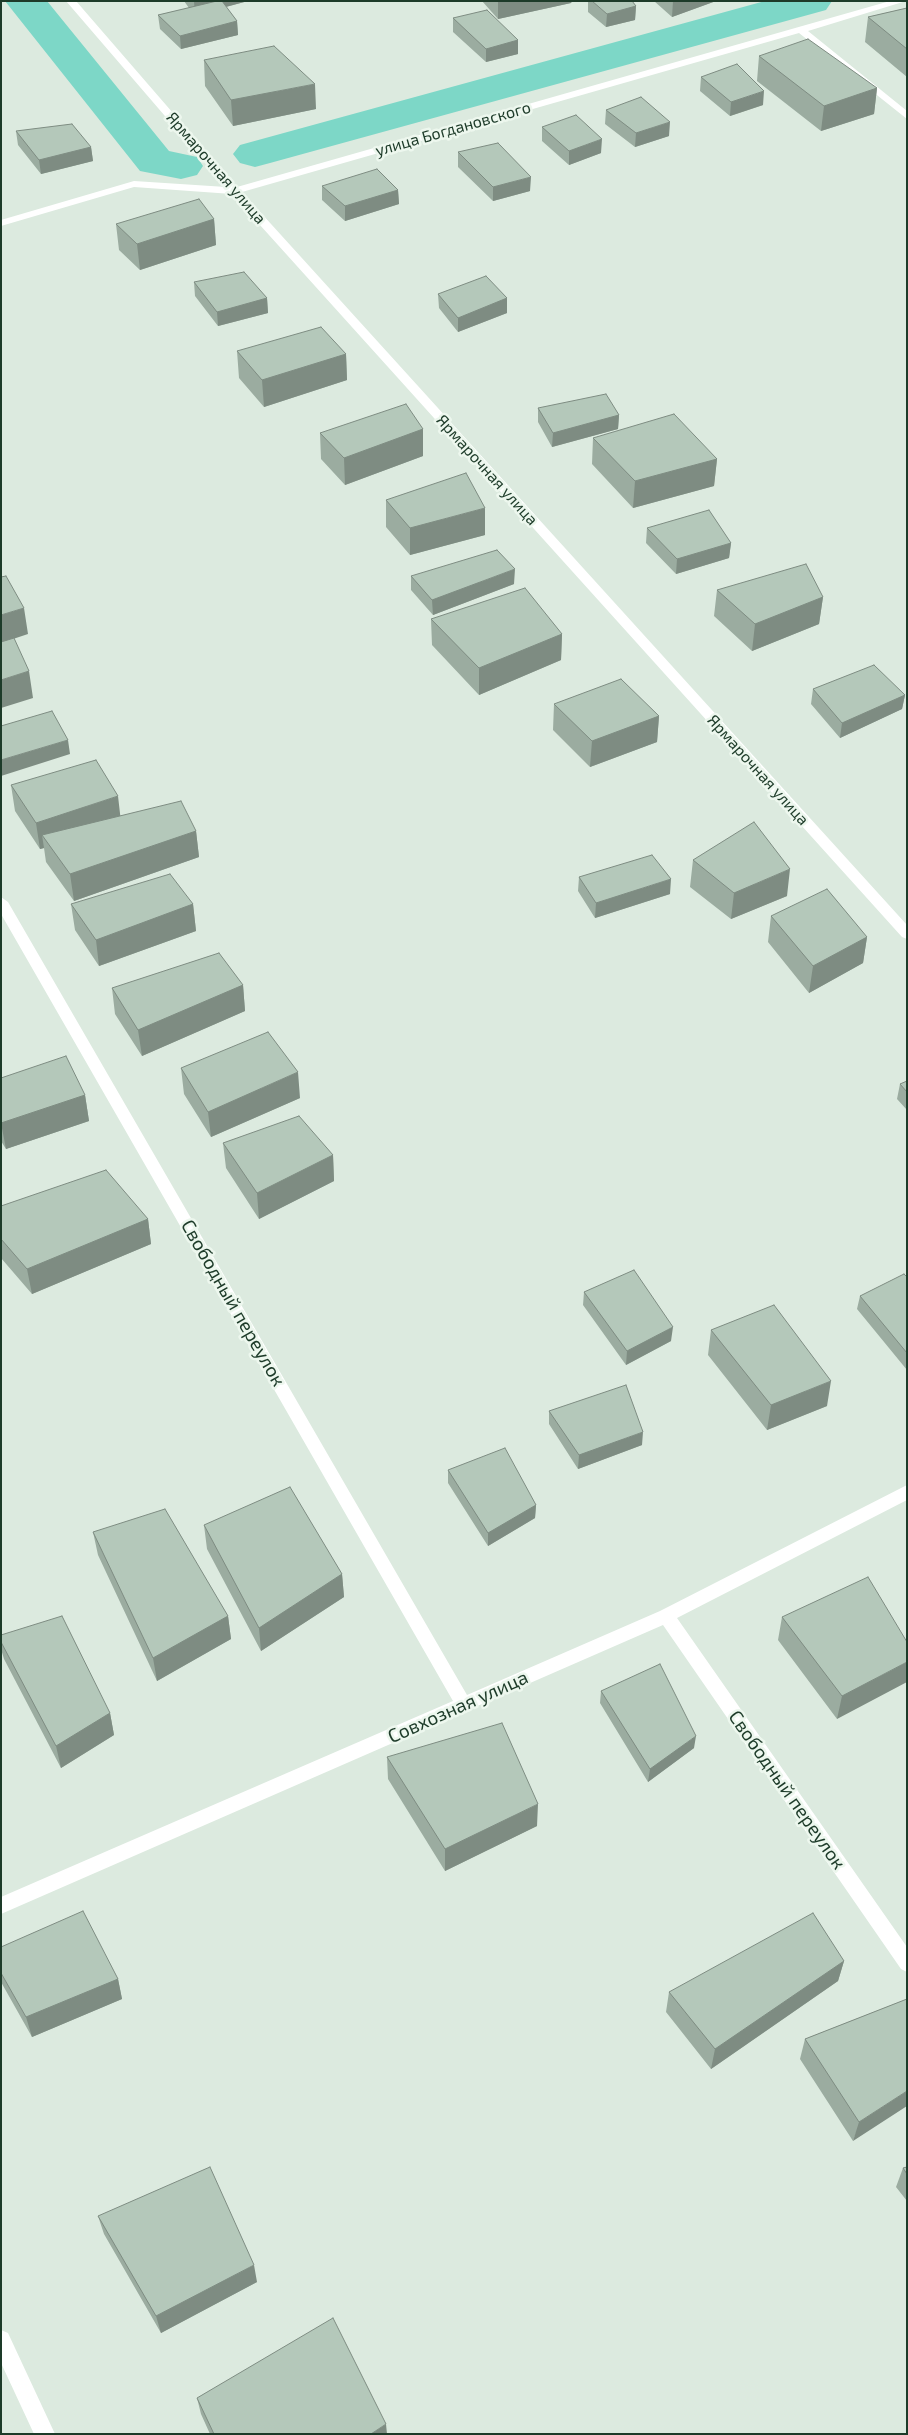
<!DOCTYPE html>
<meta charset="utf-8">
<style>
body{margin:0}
#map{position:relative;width:908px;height:2435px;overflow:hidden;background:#dceadf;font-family:"Exo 2",sans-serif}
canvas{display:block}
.frame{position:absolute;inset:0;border:2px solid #1d3b29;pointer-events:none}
</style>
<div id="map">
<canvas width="908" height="2435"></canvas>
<div class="frame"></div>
</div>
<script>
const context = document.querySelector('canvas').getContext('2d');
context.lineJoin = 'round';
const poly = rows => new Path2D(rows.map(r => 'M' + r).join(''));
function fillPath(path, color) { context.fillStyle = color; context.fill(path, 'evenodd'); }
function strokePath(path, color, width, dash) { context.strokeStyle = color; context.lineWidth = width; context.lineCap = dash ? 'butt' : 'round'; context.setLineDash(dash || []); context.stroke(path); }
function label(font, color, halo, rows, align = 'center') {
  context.font = font + ' "Exo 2",sans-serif'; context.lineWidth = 5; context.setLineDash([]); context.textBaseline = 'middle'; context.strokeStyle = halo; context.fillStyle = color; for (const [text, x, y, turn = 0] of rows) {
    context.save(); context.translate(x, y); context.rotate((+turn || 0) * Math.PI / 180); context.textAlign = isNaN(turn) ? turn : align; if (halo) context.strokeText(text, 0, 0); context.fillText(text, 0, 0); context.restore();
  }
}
fillPath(poly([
 [5,1,47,1,169,151,197,157,203,166,197,175,181,179,140,171,5,1],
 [765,1,832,1,826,10,270,163,255,167,240,163,233,154,240,145,765,1]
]), '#7dd7c7');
fillPath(poly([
 [66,1,76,1,237,187,890,1,906,1,808,31,907,111,907,119,799,33,242,192,907,925,907,939,902,937,232,194,134,187,1,226,1,220,134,181,226,187,66,1],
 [1,897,8,902,467,1695,660,1611,907,1485,907,1500,677,1618,907,1947,907,1972,901,1969,663,1625,1,1914,1,1897,453,1701,1,914,1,897],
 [1,2330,8,2333,55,2434,34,2434,1,2363,1,2330]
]), '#fff');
fillPath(poly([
 [184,1,248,1,226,7,237,21,238,35,181,49,160,29,158,15,189,8],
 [482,1,572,1,571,3,498,19],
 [588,1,632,1,636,6,635,20,606,27,588,12],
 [654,1,716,1,672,17],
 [907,8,907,77,865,42,868,17],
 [453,18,518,40,518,54,486,62,453,32],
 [759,56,877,88,874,114,821,131,757,81],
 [204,60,316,109,233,126,205,86],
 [701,77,763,105,730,116,700,91],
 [606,110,669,136,635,147,605,124],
 [542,127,601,153,569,165,542,141],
 [16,131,91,147,93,161,41,174,18,145],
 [458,152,530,191,493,201,458,167],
 [322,186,398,190,399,204,345,221,322,200],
 [214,219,216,245,140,270,119,250,116,224],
 [194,282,267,298,268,313,218,326,195,296],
 [438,294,507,298,507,313,458,332,439,308],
 [237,351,346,354,347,380,264,407,239,378],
 [538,408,619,415,618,429,552,447,538,422],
 [423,429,423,456,345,485,321,459,320,433],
 [593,438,717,459,714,486,633,508,592,464],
 [386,500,485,535,410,555,386,527],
 [647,528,731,543,729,558,676,574,646,543],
 [411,576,514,584,433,615,411,590],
 [717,590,823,597,819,624,752,651,714,616],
 [431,619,562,634,561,660,479,695,432,645],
 [813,689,905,695,902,709,840,738,811,704],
 [554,704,659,716,657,742,590,767,553,730],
 [11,785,120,816,196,831,199,857,74,901,46,862,44,848,40,849,15,811],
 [693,860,787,896,731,919,690,887],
 [579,877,670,894,595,918,578,891],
 [71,904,193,904,196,931,99,966,75,930],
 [771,916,867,937,863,963,809,993,768,942],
 [243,985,245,1011,142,1056,115,1014,112,988],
 [181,1068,300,1098,211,1137,184,1094],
 [1,1078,85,1095,89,1121,6,1149,1,1141],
 [907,1081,907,1110,897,1099,900,1084],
 [223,1143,333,1155,334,1181,259,1219,226,1168],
 [1,1206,148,1219,151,1244,32,1294,1,1258],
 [907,1277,907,1370,857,1309,860,1296],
 [584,1292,671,1341,626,1365,583,1305],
 [711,1330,827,1406,767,1430,708,1355],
 [549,1411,642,1445,578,1469,549,1424],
 [448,1470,536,1505,535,1518,488,1546,448,1483],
 [204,1525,342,1574,344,1597,261,1651,207,1549],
 [93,1532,228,1616,231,1639,157,1681,98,1555],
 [782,1617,907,1642,837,1719,778,1640],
 [1,1635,110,1713,114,1735,61,1768,4,1659,1,1649],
 [601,1691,694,1748,648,1782,600,1703],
 [387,1757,537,1826,445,1871,388,1779],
 [1,1947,118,1979,122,1999,32,2037,1,1982],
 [844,1961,838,1981,711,2069,666,2012,669,1992],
 [907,1999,853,2141,800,2059,805,2039],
 [907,2167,907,2201,896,2187,903,2168],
 [98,2216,257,2282,161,2333,104,2234],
 [197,2398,387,2434,210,2434,201,2414]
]), '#9baca0');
fillPath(poly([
 [194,1,248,1,195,15],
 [498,1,572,1,571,3,498,19],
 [673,1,716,1,672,17],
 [636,6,635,20,606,27,607,14],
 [237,21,238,35,181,49,180,36],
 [518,40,518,54,486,62,486,49],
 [315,84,316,109,233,126,231,100],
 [877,88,874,114,821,131,824,106],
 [764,91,763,105,730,116,731,102],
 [670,122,669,136,635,147,636,133],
 [602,139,601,153,569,165,569,151],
 [91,147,93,161,41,174,39,160],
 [531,177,530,191,493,201,493,187],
 [398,190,399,204,345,221,345,206],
 [214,219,216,245,140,270,137,244],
 [267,298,268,313,218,326,217,312],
 [507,298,507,313,458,332,458,318],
 [346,354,347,380,264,407,262,380],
 [619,415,618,429,552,447,553,433],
 [423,429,423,456,345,485,344,458],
 [717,459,714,486,633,508,635,481],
 [485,508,485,535,410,555,410,528],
 [731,543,729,558,676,574,677,559],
 [515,569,514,584,433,615,432,600],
 [823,597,819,624,752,651,755,624],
 [24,608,28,634,1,643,1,615],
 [562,634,561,660,479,695,479,668],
 [29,671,33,698,1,708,1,680],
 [905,695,902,709,840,738,842,723],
 [659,716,657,742,590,767,592,741],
 [68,740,70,754,1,776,1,760],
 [118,796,121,822,42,835,44,848,40,849,36,823],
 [196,831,199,857,74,901,70,874],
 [790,869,787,896,731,919,734,893],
 [671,879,670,894,595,918,596,903],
 [193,904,196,931,99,966,96,940],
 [867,937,863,963,809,993,813,966],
 [243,985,245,1011,142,1056,138,1030],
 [298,1072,300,1098,211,1137,208,1112],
 [85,1095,89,1121,6,1149,1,1123],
 [333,1155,334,1181,259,1219,257,1193],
 [148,1219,151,1244,32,1294,27,1269],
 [673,1327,671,1341,626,1365,627,1351],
 [831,1381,827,1406,767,1430,771,1405],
 [643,1432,642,1445,578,1469,579,1455],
 [536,1505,535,1518,488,1546,488,1533],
 [342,1574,344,1597,261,1651,259,1628],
 [228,1616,231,1639,157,1681,153,1658],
 [907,1662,907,1682,837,1719,842,1696],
 [110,1713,114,1735,61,1768,56,1746],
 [696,1736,694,1748,648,1782,650,1769],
 [538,1804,537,1826,445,1871,445,1849],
 [844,1961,838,1981,711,2069,715,2049],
 [118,1979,122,1999,32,2037,26,2017],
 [907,2091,907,2106,853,2141,859,2122],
 [254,2265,257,2282,161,2333,156,2316],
 [386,2424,387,2434,371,2434]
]), '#7e8c82');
const building = poly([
 [217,1,222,1,237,21,180,36,158,15,217,1],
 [592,1,632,1,636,6,607,14,592,1],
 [907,8,907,49,868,17,907,8],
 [487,10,518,40,486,49,453,18,487,10],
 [808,39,877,88,824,106,759,56,808,39],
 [274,46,315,84,231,100,204,60,274,46],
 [737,64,764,91,731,102,701,77,737,64],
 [641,97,670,122,636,133,606,110,641,97],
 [576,115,602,139,569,151,542,127,576,115],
 [72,124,91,147,39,160,16,131,72,124],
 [498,143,531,177,493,187,458,152,498,143],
 [377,169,398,190,345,206,322,186,377,169],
 [199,199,214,219,137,244,116,224,199,199],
 [244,272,267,298,217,312,194,282,244,272],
 [486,276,507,298,458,318,438,294,486,276],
 [321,327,346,354,262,380,237,351,321,327],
 [606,394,619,415,553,433,538,408,606,394],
 [406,404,423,429,344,458,320,433,406,404],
 [674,414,717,459,635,481,593,438,674,414],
 [466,473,485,508,410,528,386,500,466,473],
 [709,510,731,543,677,559,647,528,709,510],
 [497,550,515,569,432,600,411,576,497,550],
 [806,564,823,597,755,624,717,590,806,564],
 [6,576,24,608,1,615,1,577,6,576],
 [525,588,562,634,479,668,431,619,525,588],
 [14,638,29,671,1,680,1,642,14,638],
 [874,665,905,695,842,723,813,689,874,665],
 [621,679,659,716,592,741,554,704,621,679],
 [52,711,68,740,1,760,1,726,52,711],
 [96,760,118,796,36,823,11,785,96,760],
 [181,801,196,831,70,874,42,835,181,801],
 [754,822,790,869,734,893,693,860,754,822],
 [652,855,671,879,596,903,579,877,652,855],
 [170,874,193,904,96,940,71,904,170,874],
 [827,889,867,937,813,966,771,916,827,889],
 [219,953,243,985,138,1030,112,988,219,953],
 [268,1032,298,1072,208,1112,181,1068,268,1032],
 [66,1056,85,1095,1,1123,1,1078,66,1056],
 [907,1081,907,1092,900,1084,907,1081],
 [299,1116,333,1155,257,1193,223,1143,299,1116],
 [106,1170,148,1219,27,1269,1,1239,1,1206,106,1170],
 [634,1270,673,1327,627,1351,584,1292,634,1270],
 [904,1274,907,1277,907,1353,860,1296,904,1274],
 [774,1305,831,1381,771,1405,711,1330,774,1305],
 [626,1385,643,1432,579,1455,549,1411,626,1385],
 [505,1448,536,1505,488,1533,448,1470,505,1448],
 [290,1487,342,1574,259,1628,204,1525,290,1487],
 [165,1509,228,1616,153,1658,93,1532,165,1509],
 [868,1577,907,1642,907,1662,842,1696,782,1617,868,1577],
 [62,1616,110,1713,56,1746,1,1642,1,1635,62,1616],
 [660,1664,696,1736,650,1769,601,1691,660,1664],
 [502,1723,538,1804,445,1849,387,1757,502,1723],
 [83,1911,118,1979,26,2017,1,1973,1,1947,83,1911],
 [813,1913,844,1961,715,2049,669,1992,813,1913],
 [907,1999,907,2091,859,2122,805,2039,907,1999],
 [210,2167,254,2265,156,2316,98,2216,210,2167],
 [907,2167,907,2174,903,2168,907,2167],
 [333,2318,386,2424,371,2434,214,2434,197,2398,333,2318]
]);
fillPath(building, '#b4c8ba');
strokePath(building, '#7e8c82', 1);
label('16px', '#1d3b29', '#edf7ee', [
 ["улица Богдановского",453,129,-16],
 ["Ярмарочная улица",216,168,49],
 ["Ярмарочная улица",487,470,48],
 ["Ярмарочная улица",758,770,48]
]);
label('19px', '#1d3b29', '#edf7ee', [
 ["Свободный переулок",233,1303,60],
 ["Совхозная улица",458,1707,-24],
 ["Свободный переулок",787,1790,55]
]);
</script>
